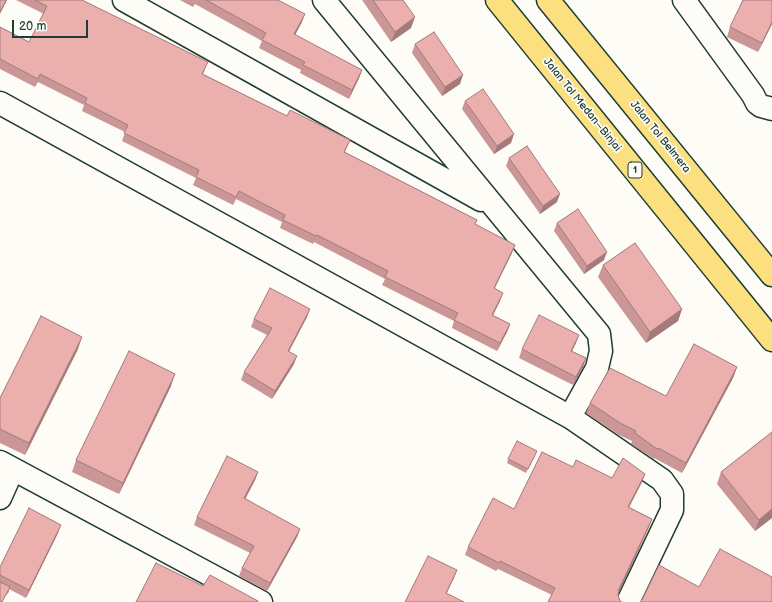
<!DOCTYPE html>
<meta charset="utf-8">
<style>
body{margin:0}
#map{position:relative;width:772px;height:602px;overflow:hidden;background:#fdfcf7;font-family:"Balsamiq Sans",sans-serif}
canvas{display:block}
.scale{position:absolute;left:12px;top:20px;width:76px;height:18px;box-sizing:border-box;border:2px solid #1f3d34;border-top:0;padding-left:5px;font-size:12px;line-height:14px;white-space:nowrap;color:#1f3d34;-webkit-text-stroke:3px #fdfcf7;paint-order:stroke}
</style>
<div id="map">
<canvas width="772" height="602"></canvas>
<div class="scale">20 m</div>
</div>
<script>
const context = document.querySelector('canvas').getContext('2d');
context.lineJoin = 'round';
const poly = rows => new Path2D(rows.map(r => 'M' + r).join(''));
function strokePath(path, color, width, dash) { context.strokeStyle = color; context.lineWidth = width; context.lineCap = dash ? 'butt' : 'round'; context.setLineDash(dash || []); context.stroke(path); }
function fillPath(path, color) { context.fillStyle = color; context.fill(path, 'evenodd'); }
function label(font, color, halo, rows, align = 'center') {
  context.font = font + ' "Balsamiq Sans",sans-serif'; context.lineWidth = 3.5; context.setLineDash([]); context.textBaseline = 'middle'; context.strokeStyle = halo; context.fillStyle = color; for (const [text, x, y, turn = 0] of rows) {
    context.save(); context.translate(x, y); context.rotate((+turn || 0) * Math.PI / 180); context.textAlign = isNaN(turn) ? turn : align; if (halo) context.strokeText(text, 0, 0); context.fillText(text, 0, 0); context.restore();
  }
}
const minor = poly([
 [124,0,481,200],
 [324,0,599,334,601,351,597,368,570,417],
 [684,0,753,95,757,103,761,106,772,109],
 [0,103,570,417,662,480,672,494,672,510,628,602],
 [0,462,261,602],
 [0,498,13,469]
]);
const highway = poly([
 [497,0,772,340],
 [548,0,772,275]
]);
strokePath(minor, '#1f3d34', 25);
strokePath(highway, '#1f3d34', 25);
strokePath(minor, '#fdfcf7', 22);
strokePath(highway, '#fce080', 22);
fillPath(poly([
 [16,0,82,0,205,70,203,74,287,116,350,140,345,152,477,220,475,225,512,253,494,288,500,301,493,315,510,324,507,332,497,351,452,328,454,321,382,285,385,279,314,242,313,244,280,228,282,222,236,199,233,205,193,185,196,178,122,141,125,132,82,111,84,105,38,82,35,87,0,69,0,27,29,42,44,14],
 [180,0,278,0,302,22,295,35,362,70,359,78,349,99,300,73,301,70,259,48,262,41,195,4,193,7],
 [362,0,403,0,411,28,391,42],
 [772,0,772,24,758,52,727,37,730,27],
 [415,44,460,84,442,96,412,53],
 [465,101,511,143,494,154,462,109],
 [509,158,557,202,540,214,506,166],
 [557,223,604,260,584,274,554,231],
 [603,265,682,309,678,321,646,343,598,277],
 [307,317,289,351,294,364,272,399,241,380,244,372,267,335,251,327,254,319],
 [576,343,572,351,586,358,583,367,573,385,519,358,522,349],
 [78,349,25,455,0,443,0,398],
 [737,367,733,378,682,473,654,458,654,459,631,444,632,441,617,434,586,413,590,403,666,396],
 [171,386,119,494,72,472,76,460],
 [772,432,772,518,755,531,717,484,721,472],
 [535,455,526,473,507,463,508,459],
 [573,467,612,478,642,482,629,507,652,519,649,527,619,592,552,595,498,569,496,571,465,555,468,547,514,509],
 [258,472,255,480,245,499,300,529,297,537,267,591,239,576,242,568,250,553,194,525,197,517],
 [58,533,26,598,9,589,9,592,0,602,0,567]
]), '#ca9696');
fillPath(poly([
 [6,0,7,0,0,14,0,12],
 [305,14,302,22,291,42,294,34],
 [415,17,411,28,391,42,395,32],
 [772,22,772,24,758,52,762,43],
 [362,70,359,78,349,99,352,90],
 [463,75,460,84,442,96,445,87],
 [514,134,511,143,494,154,497,146],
 [560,194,557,202,540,214,543,206],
 [515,245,512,253,491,296,494,288],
 [607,252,604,260,584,274,587,266],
 [503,293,500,301,489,323,492,315],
 [310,309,307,317,285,359,288,351],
 [682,309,678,321,646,343,650,332],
 [510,324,507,332,497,351,500,343],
 [579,335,576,343,568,359,571,351],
 [82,337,78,349,25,455,29,443],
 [297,356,294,364,272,399,275,391],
 [586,358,583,367,573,385,576,377],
 [737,367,733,378,682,473,686,463],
 [175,374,171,386,119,494,123,483],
 [258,472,255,480,241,507,244,498],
 [645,474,642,482,625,515,628,507],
 [772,509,772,518,755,531,759,520],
 [652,519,649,527,617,597,619,589],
 [61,525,58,533,26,598,29,590],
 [300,529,297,537,267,591,270,583],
 [457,570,454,578,443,601,446,593]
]), '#a47a7a');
const building = poly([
 [0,0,6,0,0,12,0,0],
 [35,0,82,0,208,62,202,74,287,116,290,110,350,140,344,152,477,220,475,224,515,245,494,288,503,293,492,315,510,324,500,343,454,320,458,313,385,277,388,271,317,235,316,236,283,220,285,215,239,191,236,197,196,177,199,170,124,133,128,125,85,103,87,98,40,74,38,79,0,59,0,27,29,42,47,6,35,0],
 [206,0,278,0,305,14,294,34,362,70,352,90,303,65,305,62,262,40,266,33,206,0],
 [373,0,403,0,415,17,395,32,373,0],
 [743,0,772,0,772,22,762,43,730,27,743,0],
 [434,32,463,75,445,87,415,44,434,32],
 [483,89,514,134,497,146,465,101,483,89],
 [527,146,560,194,543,206,509,158,527,146],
 [578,209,607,252,587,266,557,223,578,209],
 [635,243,682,309,650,332,603,265,635,243],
 [270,288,310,309,288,351,297,356,275,391,244,372,272,328,254,319,270,288],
 [539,315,579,335,571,351,586,358,576,377,522,349,539,315],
 [41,316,82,337,29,443,0,429,0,398,41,316],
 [694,344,737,367,686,463,658,448,657,449,635,433,636,431,620,423,590,403,610,368,666,396,694,344],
 [129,351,175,374,123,483,76,460,129,351],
 [772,432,772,509,759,520,721,472,772,432],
 [517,441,537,451,528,469,508,459,517,441],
 [542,452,573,467,576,460,612,478,623,458,645,474,628,507,652,519,619,589,618,595,620,601,622,602,548,602,555,588,500,561,499,563,468,547,493,498,514,509,542,452],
 [227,456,258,472,244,498,300,529,270,583,242,568,254,546,197,517,227,456],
 [29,508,61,525,29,590,0,575,0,567,29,508],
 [720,549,772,577,772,602,640,602,642,600,659,565,699,587,720,549],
 [428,556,457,570,446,593,464,602,405,602,428,556],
 [156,563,203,586,210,575,258,601,258,602,136,602,156,563],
 [0,582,10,587,2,602,0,602,0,582]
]);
fillPath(building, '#ebafae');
strokePath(building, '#a47a7a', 1);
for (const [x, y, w] of [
 [635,170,14]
]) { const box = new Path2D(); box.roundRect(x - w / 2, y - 8, w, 16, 3); context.fillStyle = '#fdfcf7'; context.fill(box); strokePath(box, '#1f3d34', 1); }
label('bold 10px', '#1f3d34', null, [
 ["1",635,170]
]);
label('11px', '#1f3d34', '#fdfcf7', [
 ["Jalan Tol Medan–Binjai",582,105,51],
 ["Jalan Tol Belmera",660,137,51]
]);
</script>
